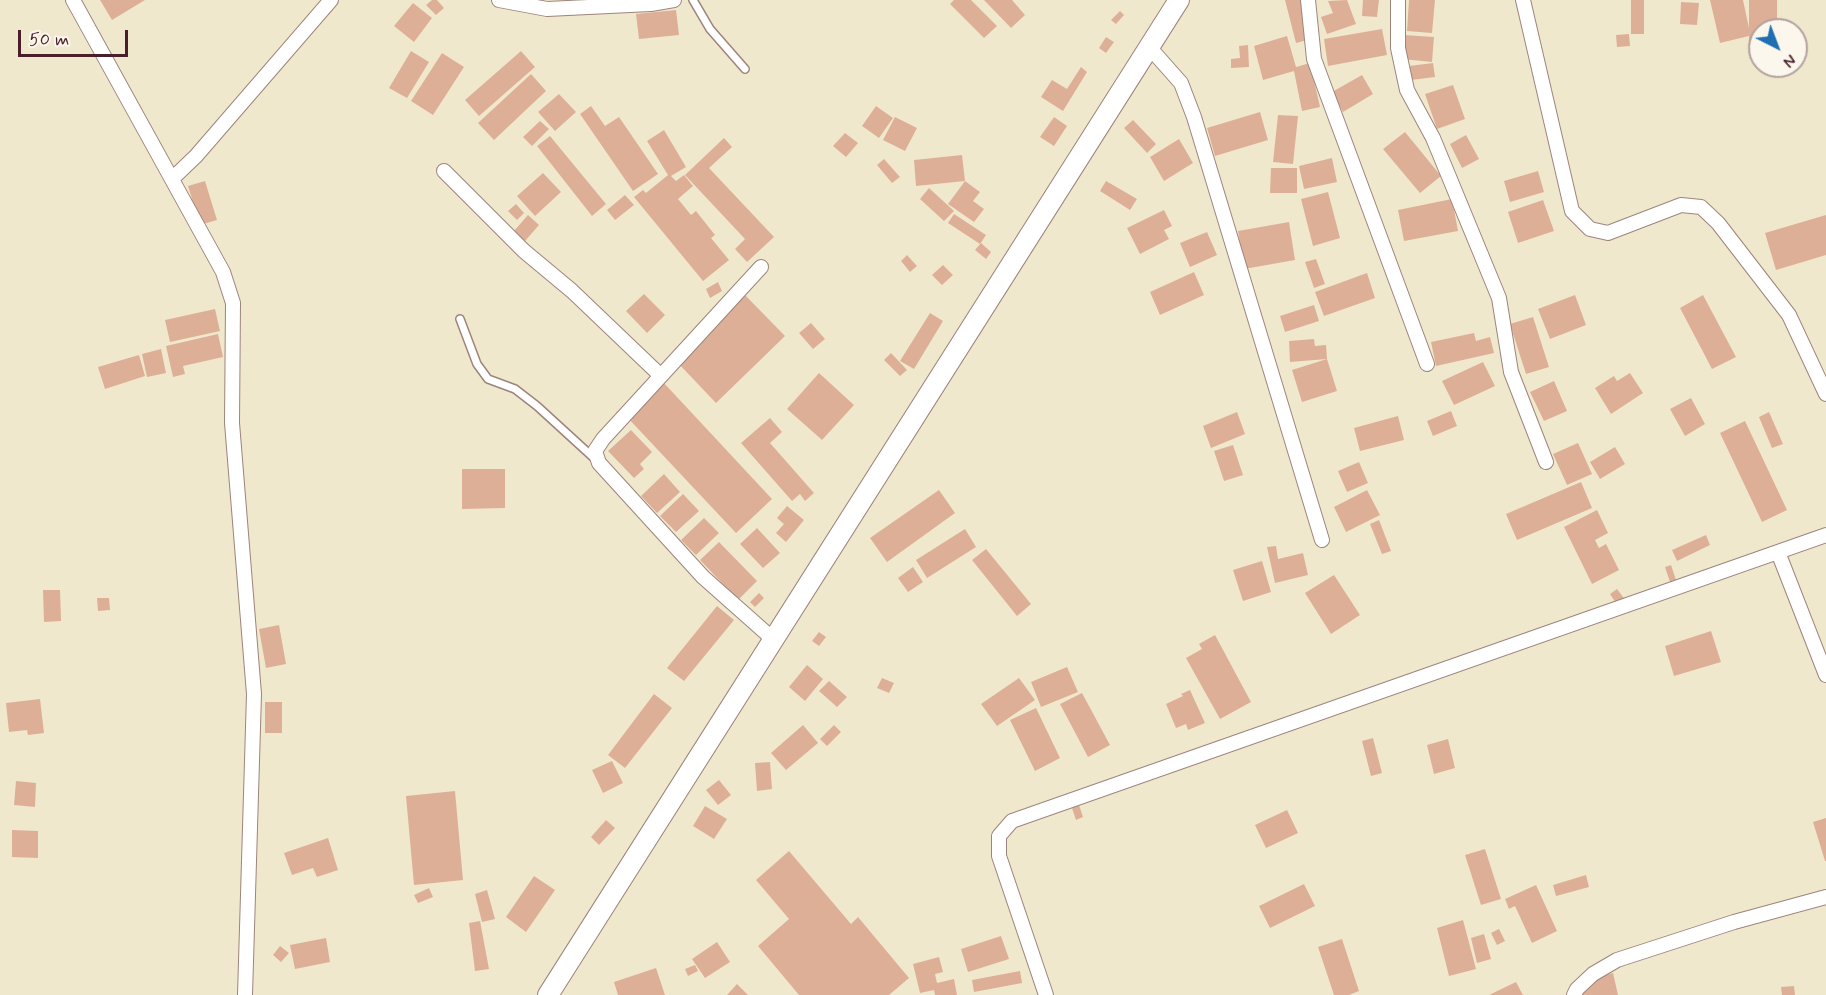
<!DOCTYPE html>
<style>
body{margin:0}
#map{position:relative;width:1826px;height:995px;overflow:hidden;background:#f0e8cd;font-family:Mynerve,sans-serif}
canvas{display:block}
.north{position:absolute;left:1748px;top:18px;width:60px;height:60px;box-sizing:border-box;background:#fbf7ec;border:2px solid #b4a19f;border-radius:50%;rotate:138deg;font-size:16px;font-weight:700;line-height:24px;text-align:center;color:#4a1f2b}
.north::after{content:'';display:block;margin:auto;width:21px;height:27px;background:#1f6fb2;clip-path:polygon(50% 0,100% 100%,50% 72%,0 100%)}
.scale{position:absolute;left:18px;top:30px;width:110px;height:27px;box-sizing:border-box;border:3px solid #4a1f2b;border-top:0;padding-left:8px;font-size:18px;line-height:21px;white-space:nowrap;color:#4a1f2b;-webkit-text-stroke:4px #fbf7ec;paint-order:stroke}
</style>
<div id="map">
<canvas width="1826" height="995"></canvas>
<div class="north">N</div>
<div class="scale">50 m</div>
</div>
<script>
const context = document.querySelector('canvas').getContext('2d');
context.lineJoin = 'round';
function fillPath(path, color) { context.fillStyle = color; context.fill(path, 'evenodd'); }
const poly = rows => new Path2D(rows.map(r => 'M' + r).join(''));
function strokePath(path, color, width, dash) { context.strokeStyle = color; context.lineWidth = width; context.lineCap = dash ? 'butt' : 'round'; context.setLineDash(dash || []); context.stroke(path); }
fillPath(poly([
 [100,0,145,0,112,20],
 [432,0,437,0,444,8,436,15,426,5],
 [954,0,971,0,997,26,984,38,950,4],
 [984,0,1012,0,1025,15,1011,28],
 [1285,0,1301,0,1311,39,1296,43],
 [1347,0,1356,24,1327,34,1321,17,1333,13,1328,1],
 [1363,0,1379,0,1377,17,1362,16],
 [1409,0,1435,0,1432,33,1407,31],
 [1631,0,1644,0,1644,34,1631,34],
 [1710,0,1743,0,1749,28,1749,0,1777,0,1777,30,1760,30,1760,43,1749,43,1749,36,1720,43],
 [1681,2,1699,3,1697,25,1680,24],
 [413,3,432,18,414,42,394,26],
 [676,10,679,35,639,39,636,14],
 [1120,11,1124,15,1116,24,1111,20],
 [1382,29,1387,55,1328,66,1324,39],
 [1629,34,1630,46,1617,47,1616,35],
 [1404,35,1434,37,1432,62,1402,59],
 [1287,36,1296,67,1310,63,1320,107,1302,111,1294,71,1263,80,1254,46],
 [1106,37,1114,42,1106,53,1099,48],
 [1248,45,1249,67,1231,68,1231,59,1240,58,1239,46],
 [411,51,429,62,407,98,389,88],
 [521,51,535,67,479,116,465,100],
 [442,53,464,67,433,115,411,101],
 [1433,63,1435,77,1403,81,1401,67],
 [1081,67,1087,72,1063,111,1041,97,1052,80,1067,89],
 [531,74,546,91,494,140,478,123],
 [1362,75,1373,94,1343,112,1332,92],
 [1453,85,1465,119,1437,129,1425,94],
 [559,94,576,112,555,131,538,112],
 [591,106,605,126,619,117,658,174,633,191,580,114],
 [876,106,893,118,879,138,862,126],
 [1260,112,1268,140,1215,156,1207,128],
 [1278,115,1298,116,1293,164,1273,162],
 [895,117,917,128,905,151,883,140],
 [1054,117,1067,126,1054,146,1040,137],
 [1133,120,1156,144,1147,153,1124,128],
 [540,121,549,129,532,146,523,137],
 [664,130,686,167,671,176,676,181,684,175,693,186,678,199,691,215,696,211,715,235,711,238,729,260,703,281,634,197,643,190,646,193,668,175,647,141],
 [1405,132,1441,176,1420,193,1383,149],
 [845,133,858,143,846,157,833,146],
 [1466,135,1479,159,1462,168,1450,144],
 [550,136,606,204,592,216,537,146],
 [724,138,732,147,709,168,774,237,747,262,735,249,745,239,685,175],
 [1179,139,1193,163,1164,181,1150,157],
 [962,155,965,181,916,186,914,160],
 [1332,158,1337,182,1304,189,1299,166],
 [884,159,900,177,892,183,877,165],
 [1271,168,1297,168,1297,193,1270,193],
 [1538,171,1544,192,1510,202,1504,181],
 [543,173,561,192,535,216,517,196],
 [205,181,217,220,200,225,188,186],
 [965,181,980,192,973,201,984,209,974,222,948,204],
 [1106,181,1137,199,1130,210,1100,191],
 [929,188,954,211,944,221,920,199],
 [1328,192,1340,238,1313,246,1301,199],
 [625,195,634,205,615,220,607,210],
 [1452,199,1458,231,1404,241,1398,210],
 [1543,200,1554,231,1518,243,1508,212],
 [516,204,524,213,517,220,508,211],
 [1164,210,1172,226,1164,230,1169,239,1140,254,1127,228],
 [954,214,986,235,980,244,948,223],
 [528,215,539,225,525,241,514,231],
 [1826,215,1826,255,1776,270,1765,233],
 [1289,222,1295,260,1244,269,1238,231],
 [1207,232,1217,255,1190,267,1180,243],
 [981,243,991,252,986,259,975,250],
 [907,255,917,266,910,272,901,261],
 [1316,259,1325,284,1314,288,1305,262],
 [943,265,953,275,942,285,932,275],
 [1194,272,1204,295,1160,315,1150,292],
 [1367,273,1375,298,1324,316,1315,292],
 [718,282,722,291,710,298,706,289],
 [644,294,665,315,647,333,626,311],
 [745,295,785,336,716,403,677,362],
 [1575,295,1586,325,1550,339,1538,309],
 [1703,295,1736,357,1712,369,1680,308],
 [1314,305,1319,321,1285,332,1280,316],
 [215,309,220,331,170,342,165,320],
 [930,313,943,321,914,369,900,361],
 [1533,317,1549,367,1526,374,1510,324],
 [811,323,825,339,813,349,799,333],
 [1474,333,1476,341,1490,337,1494,353,1436,366,1431,342],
 [218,334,223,357,183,366,185,374,173,377,166,346],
 [1314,339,1315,346,1326,345,1327,359,1337,391,1302,402,1292,370,1327,359,1290,362,1289,341],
 [161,349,166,373,147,377,142,354],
 [891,353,907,370,900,376,884,360],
 [139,355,145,376,105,389,98,367],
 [1483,362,1495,386,1454,405,1442,381],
 [819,373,854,405,822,440,787,409],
 [1630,373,1643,393,1611,414,1595,388,1614,376,1617,381],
 [1554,381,1567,411,1544,421,1530,392],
 [663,382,772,499,736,533,626,416],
 [1691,398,1705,424,1685,436,1670,409],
 [1451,411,1457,426,1433,436,1427,421],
 [1237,412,1245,434,1211,448,1203,426],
 [1769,412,1783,444,1772,448,1759,417],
 [1398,416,1404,440,1360,451,1354,428],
 [770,418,782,432,770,443,814,493,805,501,800,494,792,501,741,443],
 [1745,421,1787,510,1762,522,1720,433],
 [631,430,652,452,640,464,644,469,634,478,608,451],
 [1578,443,1592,474,1567,485,1553,454],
 [1233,445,1243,475,1224,481,1214,451],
 [1615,447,1625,464,1600,479,1590,462],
 [1359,462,1368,483,1347,492,1338,471],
 [462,469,505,469,505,508,462,509],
 [664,474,680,492,657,513,641,496],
 [1581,482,1592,508,1517,540,1506,514],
 [939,490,955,513,887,562,870,538],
 [1367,490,1380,515,1346,532,1334,507],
 [683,494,699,511,676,532,660,516],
 [787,506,804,520,786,542,776,533,784,524,777,518],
 [1597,510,1608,533,1595,540,1599,548,1606,544,1619,570,1592,584,1564,527],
 [704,518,719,533,696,555,681,540],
 [1379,520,1391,551,1382,554,1370,524],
 [757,528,780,553,763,568,740,544],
 [965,529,976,547,927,578,916,560],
 [1706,535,1710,545,1677,561,1672,550],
 [719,542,757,581,738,600,700,560],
 [1276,546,1278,559,1303,553,1308,575,1275,583,1267,547],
 [986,549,1031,604,1017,616,972,560],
 [1262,561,1271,592,1243,601,1233,570],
 [1671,565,1677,583,1671,585,1665,567],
 [913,567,923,582,908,592,898,578],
 [1334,575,1360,615,1331,634,1305,593],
 [1617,589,1626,601,1618,606,1610,594],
 [43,590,60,590,61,621,44,622],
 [759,593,764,598,755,607,750,602],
 [97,598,109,598,110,610,98,611],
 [717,606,734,620,684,681,667,668],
 [279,625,286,664,266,668,259,629],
 [1711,631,1721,662,1674,676,1665,646],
 [819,632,826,637,819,646,812,641],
 [1215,635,1251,702,1220,719,1186,658,1202,649,1199,644],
 [807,665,823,679,805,701,789,687],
 [1067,667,1078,692,1041,707,1031,682],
 [882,678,894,683,889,693,877,688],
 [1019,678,1035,700,997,726,981,704],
 [829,681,847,697,837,707,819,691],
 [1190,690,1205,723,1188,730,1186,724,1176,728,1166,704,1183,696,1181,694],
 [1082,693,1110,745,1088,757,1060,704],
 [654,694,672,708,625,768,608,755],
 [40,699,44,733,28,735,27,730,9,732,6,703],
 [265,702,282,702,282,733,265,733],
 [1036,708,1060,758,1035,771,1010,720],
 [803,725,818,743,786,770,771,753],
 [834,725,841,732,827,746,820,739],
 [1373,738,1382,773,1371,776,1362,741],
 [1448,739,1455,768,1434,774,1427,745],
 [612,761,623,783,603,793,592,770],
 [770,762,772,789,757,791,755,763],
 [719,780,731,795,718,805,706,790],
 [16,781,36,783,35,807,14,805],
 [455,791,463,880,414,885,406,796],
 [1079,805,1083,817,1076,820,1072,808],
 [705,806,727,819,714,839,693,826],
 [1287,810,1298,833,1266,848,1255,825],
 [1826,818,1826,861,1825,861,1813,822],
 [606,820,615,828,599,845,591,837],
 [12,830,38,831,38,858,12,857],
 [328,838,338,870,317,877,313,868,292,875,284,853],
 [1485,849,1501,899,1481,905,1465,855],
 [789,851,851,924,858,917,909,978,889,995,799,995,758,946,789,919,756,880],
 [1586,875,1589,887,1556,896,1553,885],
 [534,876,555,890,526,932,506,917],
 [1304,884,1315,906,1270,928,1259,906],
 [1536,885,1557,931,1532,943,1515,906,1509,909,1505,899],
 [429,888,433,897,418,903,414,895],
 [487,890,495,919,482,922,475,894],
 [1463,920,1476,969,1449,976,1437,928],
 [480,921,489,969,475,971,469,923],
 [1499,929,1505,941,1497,945,1491,933],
 [1484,934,1491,959,1477,963,1471,938],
 [1001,936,1009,959,968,972,961,949],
 [326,938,330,962,295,969,290,945],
 [1342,939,1359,991,1349,995,1334,995,1318,947],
 [717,942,730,962,705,978,692,959],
 [280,946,289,953,281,962,273,955],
 [939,957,943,972,935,974,937,983,954,979,957,995,935,995,934,990,920,993,913,964],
 [695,965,698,971,688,976,685,969],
 [656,968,665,995,618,995,614,982],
 [1020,971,1022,983,974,992,972,980],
 [1613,973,1618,995,1574,995,1571,984],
 [1516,982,1523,995,1489,995],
 [737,984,748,995,727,995],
 [1794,986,1795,995,1782,995,1781,987]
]), '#deaf97');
const service = poly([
 [693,0,710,29,745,69],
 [460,319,477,364,488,379,515,389,537,406,595,459]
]);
const minor = poly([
 [73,0,223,272,233,303,232,423,254,694,245,995],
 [499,0,547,9,651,4,674,0],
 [1308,0,1314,59,1427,364],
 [1398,0,1398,48,1407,90,1433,138,1499,298,1511,372,1546,462],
 [1523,0,1572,211,1590,229,1608,233,1681,205,1701,207,1718,223,1789,315,1826,394],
 [1150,48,1181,83,1194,117,1322,540],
 [444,171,524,251,572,291,661,376],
 [172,179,196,156,331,0],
 [761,267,603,439,595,451,599,463,703,577,774,640],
 [1778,552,1826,675],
 [1046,995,999,856,999,836,1012,821,1826,535],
 [1574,995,1577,989,1593,974,1617,960,1734,922,1826,897]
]);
const secondary = poly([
 [548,995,1179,0]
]);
strokePath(service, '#9d847c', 10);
strokePath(minor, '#9d847c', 16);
strokePath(secondary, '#9d847c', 22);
strokePath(service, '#fff', 7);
strokePath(minor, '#fff', 14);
strokePath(secondary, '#fff', 20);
</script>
